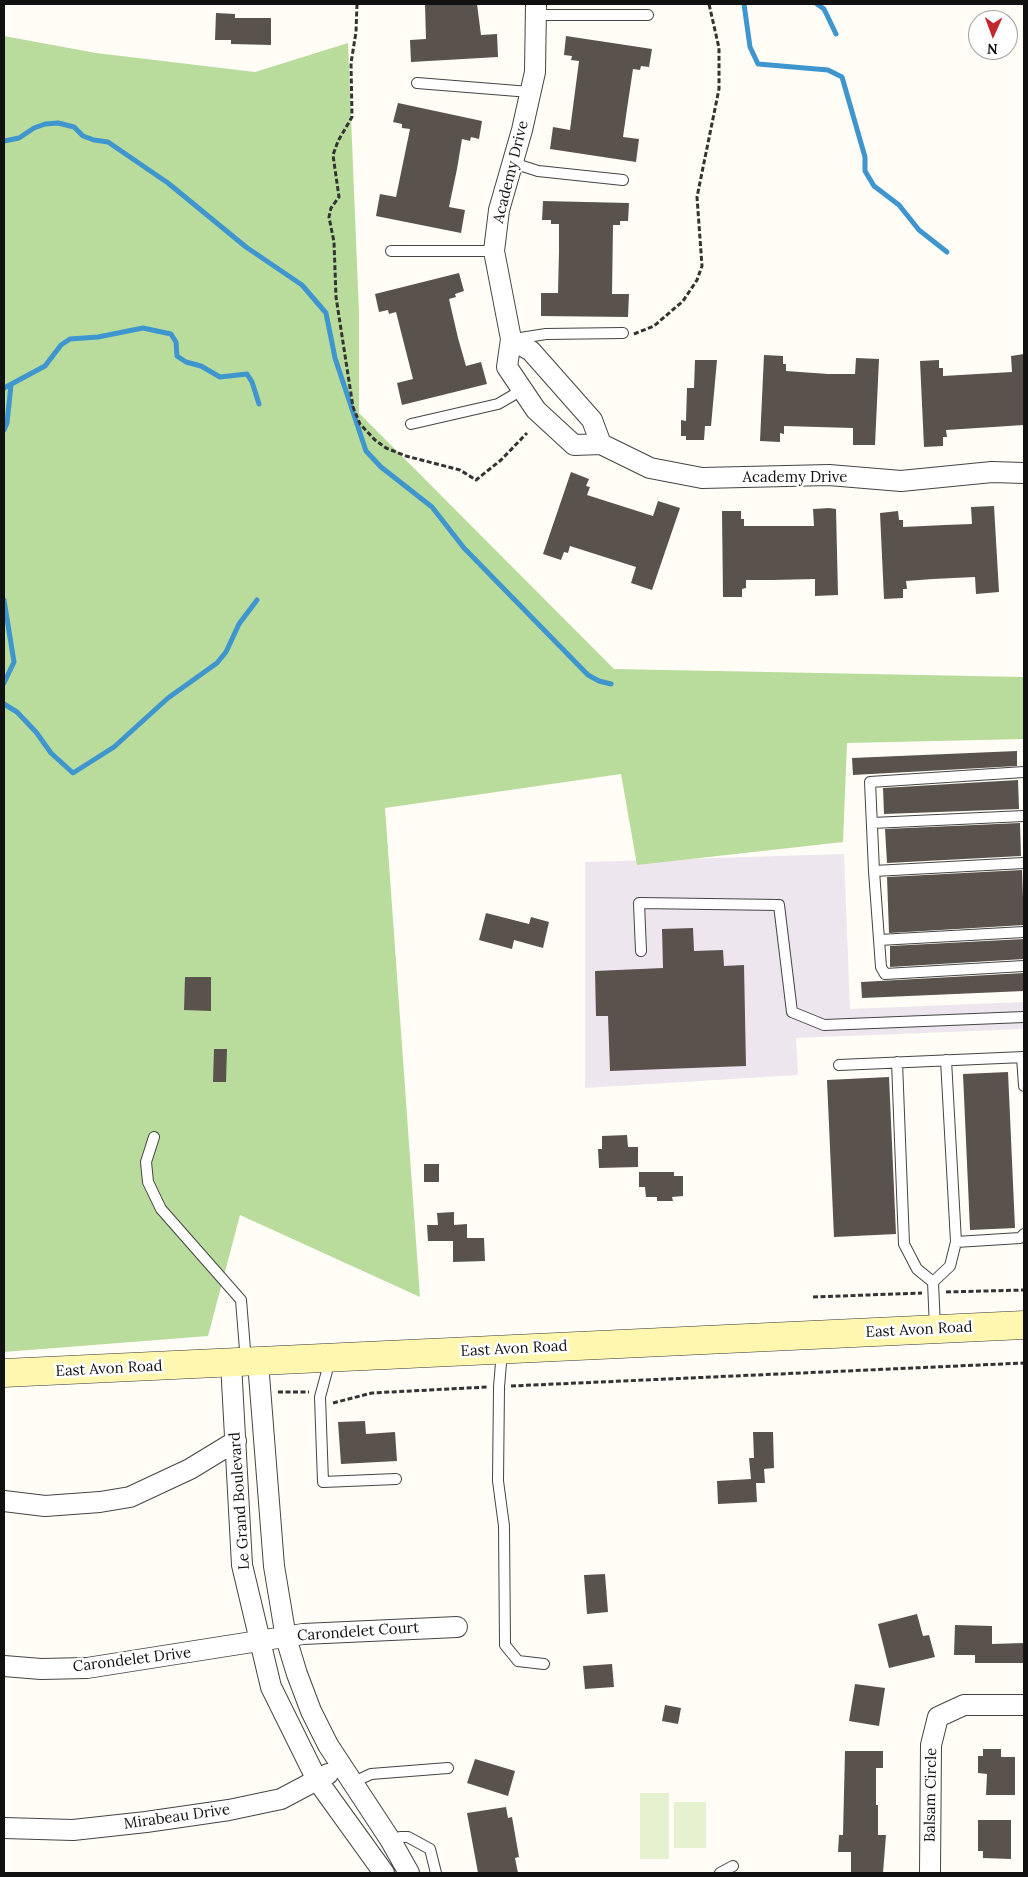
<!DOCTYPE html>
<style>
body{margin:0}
#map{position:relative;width:1028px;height:1877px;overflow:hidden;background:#fffdf5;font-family:Lora,serif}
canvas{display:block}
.frame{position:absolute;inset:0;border:5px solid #111;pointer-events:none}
.north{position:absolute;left:968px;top:10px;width:50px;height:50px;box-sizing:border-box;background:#fff;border:1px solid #a0a0a0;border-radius:50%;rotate:182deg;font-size:14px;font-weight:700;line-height:20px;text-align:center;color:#111}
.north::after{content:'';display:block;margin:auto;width:18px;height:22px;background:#c4262e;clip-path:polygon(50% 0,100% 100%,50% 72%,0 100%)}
</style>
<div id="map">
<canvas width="1028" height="1877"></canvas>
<div class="frame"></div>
<div class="north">N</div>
</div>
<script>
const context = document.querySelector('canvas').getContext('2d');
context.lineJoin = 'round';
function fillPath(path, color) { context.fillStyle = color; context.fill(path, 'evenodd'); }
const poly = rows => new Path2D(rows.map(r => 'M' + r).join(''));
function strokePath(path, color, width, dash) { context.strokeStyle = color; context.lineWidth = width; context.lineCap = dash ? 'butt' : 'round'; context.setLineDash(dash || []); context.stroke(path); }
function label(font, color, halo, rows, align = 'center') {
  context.font = font + ' Lora,serif'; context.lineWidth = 5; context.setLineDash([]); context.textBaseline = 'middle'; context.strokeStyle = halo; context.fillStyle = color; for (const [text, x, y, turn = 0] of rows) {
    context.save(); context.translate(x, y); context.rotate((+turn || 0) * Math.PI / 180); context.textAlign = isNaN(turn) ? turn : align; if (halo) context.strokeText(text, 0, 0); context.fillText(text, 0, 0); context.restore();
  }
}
fillPath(poly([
 [844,854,850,1009,1024,1002,1024,1029,796,1038,798,1075,585,1088,585,862]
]), '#eee6ef');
fillPath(poly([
 [4,36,96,53,255,72,348,43,359,314,359,413,614,669,1024,677,1024,739,847,743,843,842,637,865,621,774,385,808,420,1297,240,1215,208,1336,4,1352]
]), '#b9dc9c');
fillPath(poly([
 [640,1793,669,1793,669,1859,640,1859],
 [674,1802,706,1802,706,1848,674,1848]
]), '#e6f2cf');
strokePath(poly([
 [744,4,750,47,758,64,828,70,842,77,865,157,865,171,874,186,899,205,919,230,947,252],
 [817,4,824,9,836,34],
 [4,141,19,138,34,128,45,124,58,123,74,127,83,136,94,140,108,142,168,183,246,247,302,285,326,313,335,358,366,451,381,467,432,507,464,548,588,675,599,681,611,684],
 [4,388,45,366,61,345,70,339,98,337,143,328,171,334,176,342,177,356,186,362,201,366,220,377,247,374,252,382,259,404],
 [4,430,7,423,11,385],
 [4,600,14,662,4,683],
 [4,704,17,712,36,732,51,753,73,773,114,747,168,698,217,663,226,652,239,624,257,600]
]), '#3f96cf', 5);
fillPath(poly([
 [425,4,477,4,481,35,497,34,498,57,411,62,410,40,426,39],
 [216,13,235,14,235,18,271,18,271,45,231,44,231,40,215,40],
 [566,36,652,49,649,67,641,66,640,70,633,69,627,109,623,137,639,139,636,162,550,149,553,127,570,130,579,61,571,60,572,56,564,55],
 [398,103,482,121,479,139,471,137,470,141,462,139,457,169,449,207,465,210,461,233,376,216,380,194,396,197,410,129,402,128,402,124,393,122],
 [543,201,629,203,628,221,620,221,620,225,613,225,612,294,629,294,628,317,541,316,541,293,558,293,559,251,559,224,551,224,551,220,542,220],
 [459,273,464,291,455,294,456,297,449,299,458,338,466,366,481,362,487,384,402,405,397,383,413,379,396,312,389,314,388,310,379,312,375,294],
 [1024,354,1024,425,946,430,947,437,943,437,943,446,924,447,920,361,939,360,939,368,943,368,943,376,1012,372,1011,356],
 [764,355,783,356,783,364,786,364,786,371,828,374,855,374,856,358,879,359,875,445,853,445,853,428,784,426,784,434,780,433,780,442,760,441],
 [695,360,717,360,711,426,705,426,704,440,686,440,686,436,681,436,681,420,686,421,687,388,694,388],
 [571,472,589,479,586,486,590,487,587,495,653,516,658,501,680,508,652,590,631,583,636,567,570,546,568,553,564,552,561,560,543,554],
 [994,506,999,592,976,594,975,577,933,579,906,581,907,589,903,589,903,598,884,599,880,513,898,511,899,520,903,520,903,527,945,525,972,524,971,507],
 [829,508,836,509,838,595,815,596,815,579,772,580,746,580,746,588,742,589,742,597,723,597,722,511,741,511,741,519,744,519,744,526,814,526,813,509],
 [1017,751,1017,766,853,775,852,758],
 [1018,780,1019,809,884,814,883,788],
 [1020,823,1021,856,887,863,885,829],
 [1022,870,1024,925,889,933,887,877],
 [486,913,529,924,531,917,549,922,543,948,514,940,512,949,479,940],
 [693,928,694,951,723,950,724,966,744,965,746,1066,610,1071,608,1016,596,1016,595,971,663,968,662,929],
 [1024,939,1024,959,890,967,890,946],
 [1024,973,1024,991,862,998,861,982],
 [185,977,211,977,211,1011,184,1010],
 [214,1049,227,1049,226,1082,213,1082],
 [1008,1072,1015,1228,970,1230,963,1074],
 [889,1077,896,1234,834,1237,827,1080],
 [627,1135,628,1147,638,1147,638,1167,599,1168,598,1149,602,1149,602,1136],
 [424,1164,439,1164,439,1182,424,1182],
 [639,1172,674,1172,674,1176,683,1176,683,1196,672,1197,673,1201,657,1201,657,1197,646,1197,645,1187,639,1187],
 [454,1212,454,1225,467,1224,467,1238,484,1238,485,1261,453,1262,453,1241,428,1241,427,1225,438,1225,437,1213],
 [365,1421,366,1434,395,1432,397,1461,341,1464,338,1422],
 [753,1432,773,1432,774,1468,764,1469,765,1483,756,1483,757,1502,718,1504,717,1481,751,1479,749,1458,754,1458],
 [605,1574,608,1612,587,1614,584,1575],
 [917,1614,923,1636,929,1635,935,1657,889,1668,878,1624],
 [955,1625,992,1626,992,1644,1024,1643,1024,1663,975,1663,975,1655,954,1655],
 [612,1664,614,1687,585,1689,583,1666],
 [855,1684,885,1688,879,1726,849,1721],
 [665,1705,681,1708,678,1724,662,1721],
 [983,1749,1001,1749,1001,1757,1015,1757,1015,1795,986,1795,987,1774,978,1773,978,1756,983,1756],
 [845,1751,883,1751,883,1768,876,1768,876,1805,878,1805,878,1835,886,1835,883,1873,851,1873,851,1852,838,1852,839,1835,843,1835],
 [475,1759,515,1771,508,1796,467,1783],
 [506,1807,508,1818,512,1817,519,1857,515,1858,518,1873,478,1873,467,1813],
 [978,1820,1011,1820,1011,1859,983,1858,983,1851,978,1851]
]), '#5a524d');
const lane = poly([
 [536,15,648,15],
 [417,83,530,92],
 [513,163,538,171,623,180],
 [391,251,494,251],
 [514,339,546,334,623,333],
 [411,424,498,404,522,390],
 [1024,772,870,782,874,871,1024,863],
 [872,823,1024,816],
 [874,871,881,967,885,974,1024,966],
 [879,940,1024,932],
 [641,951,639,903,779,905,792,1012,824,1025,1024,1017],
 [1022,1057,1024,1086],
 [946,1060,956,1242,1020,1238,1024,1234],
 [897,1062,904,1244,917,1269,933,1282,935,1328],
 [839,1065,1024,1057],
 [154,1137,146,1162,148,1182,161,1209,241,1300,246,1362],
 [933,1282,950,1266,956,1242],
 [502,1351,499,1387,498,1481,504,1526,505,1645,518,1661,544,1664],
 [330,1360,320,1397,323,1482,396,1479],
 [352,1783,371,1774,448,1768],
 [391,1841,400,1837,408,1837,430,1849,436,1873],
 [720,1873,733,1866]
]);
const street = poly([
 [536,4,535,72,522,130,499,210,494,251,511,339,507,367,536,410,574,445,601,444,650,468,702,478,829,475,901,481,992,472,1024,473],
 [511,339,531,351,592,420,601,444],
 [258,1362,274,1566,286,1638,297,1674,311,1711,328,1745,391,1841,409,1873],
 [231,1363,242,1565,271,1687,317,1780,384,1873],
 [4,1501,45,1506,100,1502,130,1497,190,1469,236,1441],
 [4,1666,41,1669,87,1668,303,1634,457,1627],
 [4,1828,73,1830,146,1822,229,1810,281,1799,328,1774],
 [930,1873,931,1745,938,1717,964,1705,1024,1705]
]);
const secondary = poly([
 [4,1373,1024,1325]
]);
strokePath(lane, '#444', 12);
strokePath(street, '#444', 22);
strokePath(secondary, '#333', 29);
strokePath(poly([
 [357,4,356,32,351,63,352,117,338,141,333,155,339,197,331,208,329,217,334,242,336,297,353,407,360,424,375,440,386,448,406,456,460,470,476,480,501,460,527,433],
 [634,334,654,326,683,301,697,280,702,266,697,197,719,89,719,48,709,4],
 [946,1292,1024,1290],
 [813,1297,922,1293],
 [511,1386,1024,1363],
 [278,1392,309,1392],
 [333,1403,372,1393,487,1387]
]), '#333', 3, [5, 2.5]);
strokePath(lane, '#fff', 10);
strokePath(street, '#fff', 20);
strokePath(secondary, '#fff6b0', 28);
label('15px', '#111', '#fff', [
 ["Academy Drive",511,172,-76],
 ["Academy Drive",795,478],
 ["East Avon Road",919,1330,-3],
 ["East Avon Road",514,1349,-3],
 ["East Avon Road",109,1369,-3],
 ["Le Grand Boulevard",240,1501,-94],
 ["Carondelet Court",358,1632,-4],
 ["Carondelet Drive",132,1660,-7],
 ["Balsam Circle",931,1795,-89],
 ["Mirabeau Drive",177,1817,-8]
]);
</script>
